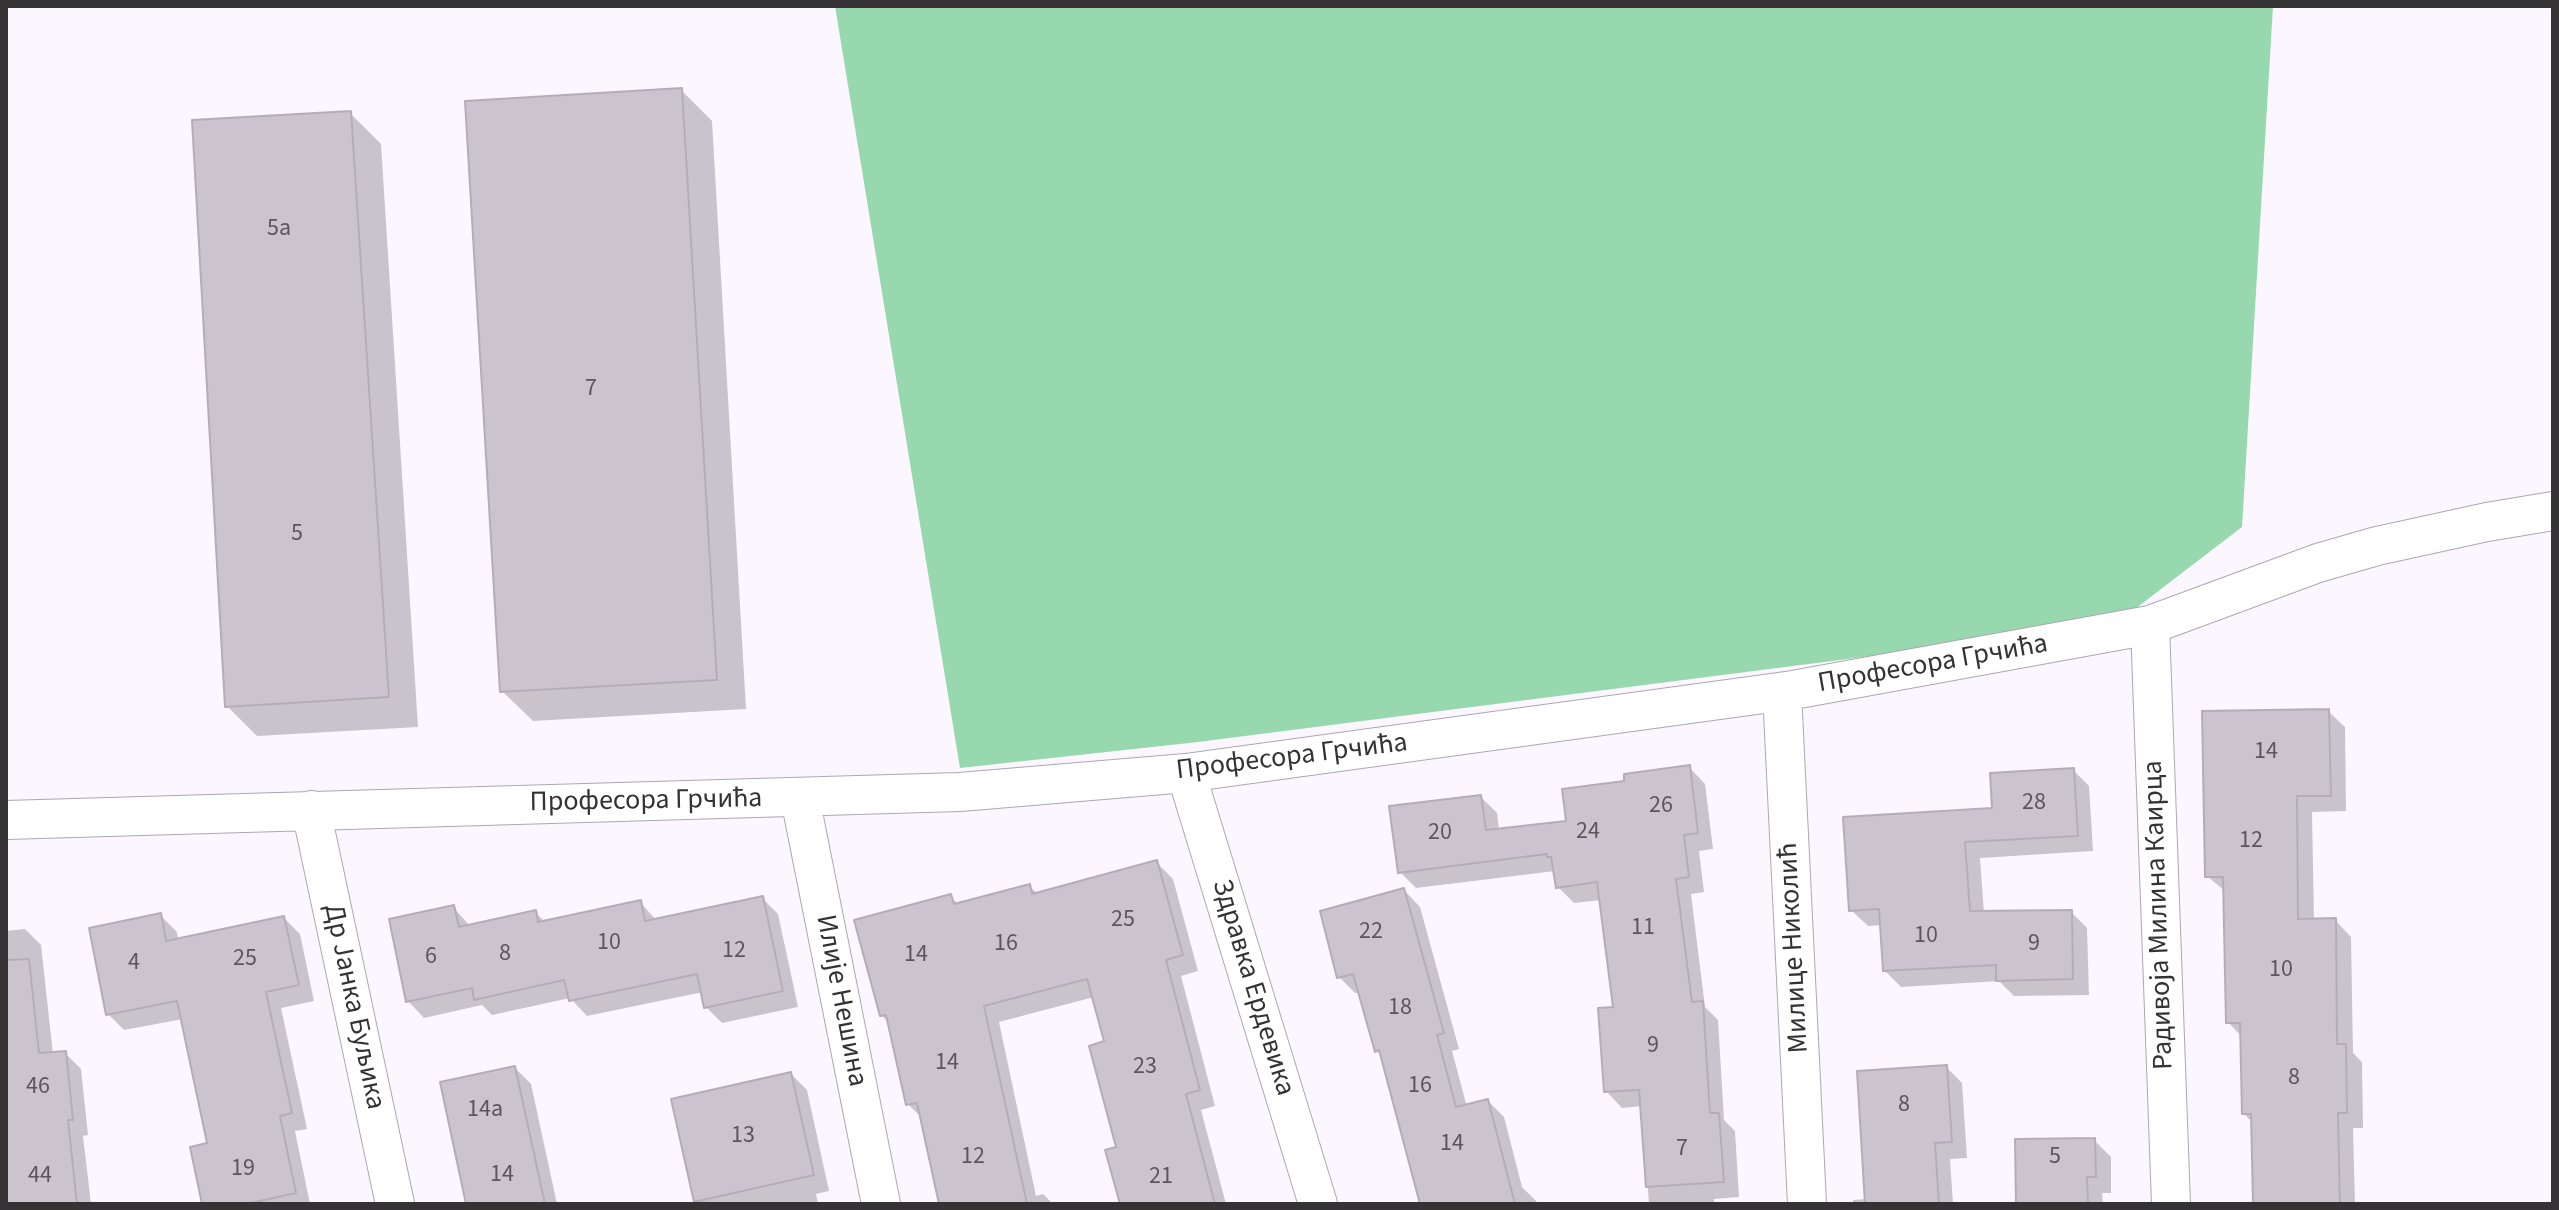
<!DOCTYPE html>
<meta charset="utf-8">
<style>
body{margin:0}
#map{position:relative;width:2559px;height:1210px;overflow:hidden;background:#fcf6ff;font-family:"Source Sans 3",sans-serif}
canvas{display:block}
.frame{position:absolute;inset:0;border:8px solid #353236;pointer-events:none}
</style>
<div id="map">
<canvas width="2559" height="1210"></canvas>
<div class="frame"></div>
</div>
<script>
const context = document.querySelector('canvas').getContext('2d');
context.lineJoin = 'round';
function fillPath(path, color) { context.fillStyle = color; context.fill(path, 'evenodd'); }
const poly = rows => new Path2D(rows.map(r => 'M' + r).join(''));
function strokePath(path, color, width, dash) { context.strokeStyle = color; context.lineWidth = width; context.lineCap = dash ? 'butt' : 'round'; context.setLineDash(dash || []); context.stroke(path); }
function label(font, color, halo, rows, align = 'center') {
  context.font = font + ' "Source Sans 3",sans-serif'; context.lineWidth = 7; context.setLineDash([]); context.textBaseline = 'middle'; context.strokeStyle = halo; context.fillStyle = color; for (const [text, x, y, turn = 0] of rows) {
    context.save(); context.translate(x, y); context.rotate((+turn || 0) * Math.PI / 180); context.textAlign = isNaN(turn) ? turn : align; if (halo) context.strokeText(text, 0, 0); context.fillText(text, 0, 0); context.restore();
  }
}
fillPath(poly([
 [835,6,2273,6,2242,527,2114,625,1198,742,960,768]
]), '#98d8ae');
fillPath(poly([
 [681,90,712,121,746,709,533,721,502,691],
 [350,113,381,144,418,727,257,736,227,706],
 [2328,711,2345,727,2346,811,2312,812,2314,921,2335,920,2351,937,2353,1053,2362,1062,2363,1128,2353,1128,2355,1204,2254,1204,2253,1123,2244,1114,2242,1037,2228,1022,2226,892,2207,876],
 [1689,767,1705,784,1713,849,1699,851,1704,892,1691,894,1705,1007,1718,1020,1724,1120,1735,1131,1739,1197,1714,1199,1714,1204,1649,1204,1642,1106,1622,1108,1606,1091,1615,1009,1601,900,1574,903,1558,887,1555,871,1416,888,1400,872,1481,797,1497,813,1499,830,1568,822,1626,783],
 [2073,770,2089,786,2093,851,1980,858,1984,913,2071,912,2087,928,2089,995,2014,996,1999,981,1901,987,1885,971,1882,925,1868,926,1851,910,1994,810],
 [1157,863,1173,879,1198,971,1181,976,1215,1106,1201,1110,1226,1204,1122,1204,1118,1149,1106,1043,1094,997,999,1022,1036,1196,1043,1194,1053,1204,945,1204,923,1119,908,1104,890,1023,881,1015,951,897,959,905,1029,886,1038,894],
 [1404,890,1420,907,1459,1049,1452,1051,1467,1107,1488,1101,1504,1117,1522,1187,1539,1204,1422,1204,1382,1056,1376,1050,1360,992,1355,993,1339,977],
 [762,898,778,914,798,1007,722,1023,706,1007,703,992,587,1016,570,998,492,1015,482,1005,424,1018,408,1001,453,907,470,926,535,912,545,922,640,902,657,921],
 [160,915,177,932,178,940,284,918,300,934,314,1001,281,1008,307,1129,295,1131,310,1204,204,1204,210,1145,183,1019,124,1030,108,1014],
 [25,929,41,945,53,1054,65,1053,81,1069,88,1135,83,1136,91,1204,6,1204,6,931],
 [1946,1067,1962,1083,1967,1158,1950,1159,1953,1204,1853,1204,1853,1200,1867,1199],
 [515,1068,531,1084,557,1204,468,1204],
 [791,1074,807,1090,829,1191,816,1194,818,1204,699,1204,696,1201],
 [2094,1140,2111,1157,2111,1193,2102,1193,2103,1204,2018,1204]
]), '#0003');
const building = poly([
 [682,88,717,680,500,692,465,101,682,88],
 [351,111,389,697,225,707,192,120,351,111],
 [2329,709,2331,796,2297,796,2298,919,2336,918,2337,1044,2346,1044,2347,1113,2338,1113,2340,1204,2253,1204,2251,1114,2242,1114,2240,1023,2226,1023,2223,877,2205,877,2202,711,2329,709],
 [1690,765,1698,833,1684,835,1689,877,1676,879,1692,1002,1703,1001,1710,1113,1719,1113,1724,1182,1646,1187,1639,1090,1604,1092,1598,1008,1613,1007,1597,882,1556,888,1551,857,1547,857,1547,854,1398,873,1389,806,1481,795,1486,830,1566,821,1562,789,1624,781,1624,774,1690,765],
 [2074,768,2078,836,1965,842,1970,911,2072,910,2073,979,1996,981,1996,965,1883,971,1879,909,1849,911,1843,817,1992,808,1990,773,2074,768],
 [1157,860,1183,955,1166,960,1200,1090,1186,1094,1215,1204,1120,1204,1105,1150,1116,1147,1089,1046,1104,1041,1087,979,984,1006,1027,1204,939,1204,917,1103,906,1105,886,1015,880,1016,854,920,951,894,954,904,1030,884,1032,894,1157,860],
 [1404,888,1444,1033,1437,1035,1456,1107,1488,1099,1515,1204,1420,1204,1379,1050,1375,1052,1353,974,1337,978,1320,911,1404,888],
 [763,896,783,991,704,1008,697,974,569,1001,564,980,474,1000,472,988,406,1002,389,919,454,905,459,927,536,910,538,922,641,900,645,921,763,896],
 [161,913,166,941,284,916,299,985,266,992,292,1113,280,1116,296,1193,246,1204,202,1204,190,1147,207,1143,177,1001,106,1015,89,928,161,913],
 [29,959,39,1053,66,1051,73,1120,68,1120,77,1204,6,1204,6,960,29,959],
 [1947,1065,1952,1142,1935,1143,1939,1204,1865,1204,1857,1071,1947,1065],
 [515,1066,545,1204,466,1204,440,1082,515,1066],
 [791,1072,814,1175,694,1202,671,1099,791,1072],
 [2095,1138,2096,1177,2087,1177,2088,1204,2016,1204,2015,1139,2095,1138]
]);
fillPath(building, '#cbc4cf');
strokePath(building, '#b4adb8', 2);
const street = poly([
 [2150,625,2171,1204],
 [1782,692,1807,1204],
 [1186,773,1318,1204],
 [800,798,881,1204],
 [311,810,395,1204],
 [6,820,960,792,1186,773,1793,690,2150,625,2318,563,2377,546,2487,522,2553,511]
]);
strokePath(street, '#aea7b2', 40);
strokePath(street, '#fff', 38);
label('24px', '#5a565c', null, [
 ["5a",279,230],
 ["7",591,390],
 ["5",297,535],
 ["14",2266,753],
 ["28",2034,804],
 ["26",1661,807],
 ["24",1588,833],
 ["20",1440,834],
 ["12",2251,842],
 ["25",1123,921],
 ["11",1643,929],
 ["22",1371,933],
 ["10",1926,937],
 ["10",609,944],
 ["16",1006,945],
 ["9",2034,945],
 ["12",734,952],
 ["8",505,955],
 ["14",916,956],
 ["6",431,958],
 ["25",245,960],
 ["4",134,964],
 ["10",2281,971],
 ["18",1400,1009],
 ["9",1653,1047],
 ["14",947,1064],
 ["23",1145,1068],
 ["8",2294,1079],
 ["16",1420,1087],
 ["46",38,1088],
 ["8",1904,1106],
 ["14a",485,1111],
 ["13",743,1137],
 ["14",1452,1145],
 ["7",1682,1150],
 ["12",973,1158],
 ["5",2055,1158],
 ["19",243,1170],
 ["14",502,1176],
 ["44",40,1177],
 ["21",1161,1178]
]);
label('28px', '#353236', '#fff', [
 ["Професора Грчића",1933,665,-10],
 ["Професора Грчића",1292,758,-7],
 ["Професора Грчића",646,802,-1],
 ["Радивоја Милина Каирца",2160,915,-92],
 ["Милице Николић",1795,948,-93],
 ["Здравка Ердевика",1252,988,73],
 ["Илије Нешина",840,1001,79],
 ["Др Јанка Буљика",353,1007,78]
]);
</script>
